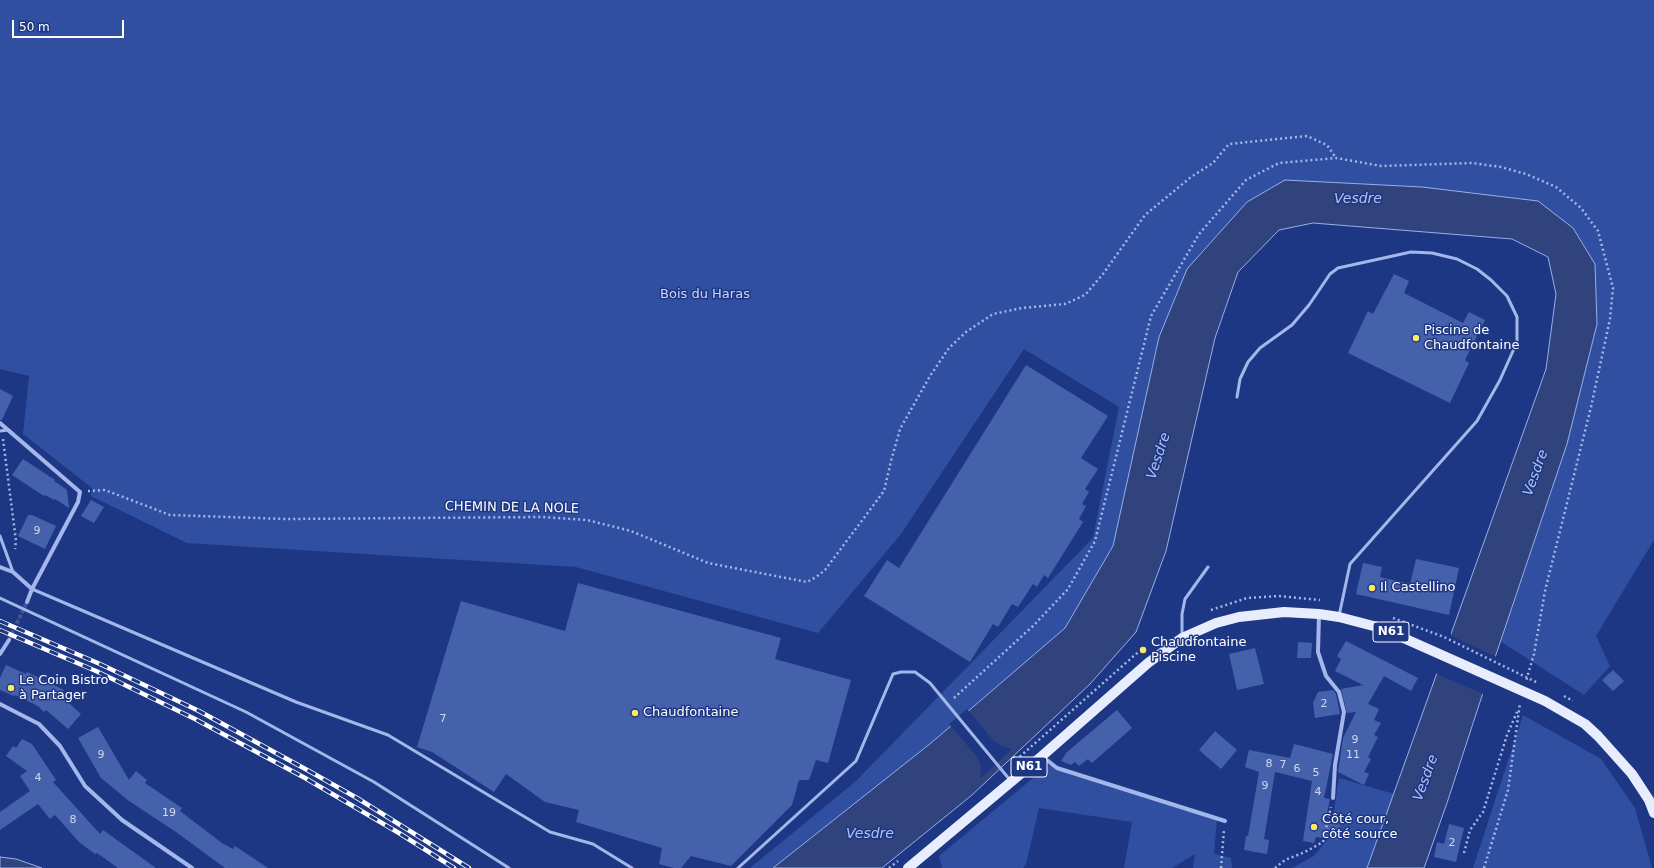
<!DOCTYPE html>
<meta charset="utf-8">
<style>
body{margin:0}
#map{position:relative;width:1654px;height:868px;overflow:hidden;background:#1e3784;font-family:"DejaVu Sans",sans-serif}
canvas{display:block}
.scale{position:absolute;left:12px;top:20px;width:112px;height:18px;box-sizing:border-box;border:2px solid #fff;border-top:0;padding-left:5px;font-size:12px;line-height:14px;white-space:nowrap;color:#fff;-webkit-text-stroke:3px #1e3784;paint-order:stroke}
</style>
<div id="map">
<canvas width="1654" height="868"></canvas>
<div class="scale">50 m</div>
</div>
<script>
const context = document.querySelector('canvas').getContext('2d');
context.lineJoin = 'round';
function fillPath(path, color) { context.fillStyle = color; context.fill(path, 'evenodd'); }
const poly = rows => new Path2D(rows.map(r => 'M' + r).join(''));
function strokePath(path, color, width, dash) { context.strokeStyle = color; context.lineWidth = width; context.lineCap = dash ? 'butt' : 'round'; context.setLineDash(dash || []); context.stroke(path); }
function label(font, color, halo, rows, align = 'center') {
  context.font = font + ' "DejaVu Sans",sans-serif'; context.lineWidth = 3; context.setLineDash([]); context.textBaseline = 'middle'; context.strokeStyle = halo; context.fillStyle = color; for (const [text, x, y, turn = 0] of rows) {
    context.save(); context.translate(x, y); context.rotate((+turn || 0) * Math.PI / 180); context.textAlign = isNaN(turn) ? turn : align; if (halo) context.strokeText(text, 0, 0); context.fillText(text, 0, 0); context.restore();
  }
}
fillPath(poly([
 [0,0,1654,0,1654,540,1596,636,1610,666,1584,695,1500,641,1567,444,1573,228,1247,202,1187,269,1159,337,1113,546,1065,628,931,743,773,868,750,868,855,782,1093,538,1119,407,1024,349,901,534,818,633,576,567,187,543,91,496,92,488,23,434,29,376,0,369],
 [1523,715,1601,759,1635,808,1652,868,1473,868],
 [1050,764,1217,819,1214,854,1231,858,1232,868,1193,868,1195,854,1172,868,1124,868,1132,822,1039,808,1026,864,1023,868,942,868,939,856],
 [1339,778,1394,794,1367,868,1292,868,1314,856,1330,836]
]), '#314fa1');
const water = poly([
 [1285,180,1422,187,1538,201,1573,228,1595,264,1597,324,1567,444,1478,708,1447,803,1424,868,1367,868,1546,369,1556,294,1548,257,1512,239,1313,223,1279,230,1238,272,1215,338,1166,551,1136,632,1090,684,972,795,882,868,773,868,931,743,1065,628,1113,546,1159,337,1187,269,1247,202,1285,180],
 [0,857,16,859,42,868,0,868,0,857]
]);
fillPath(water, '#30437c');
strokePath(water, '#98afec', 1);
fillPath(poly([
 [1451,630,1451,636,1497,657,1485,695,1435,673],
 [967,709,993,740,1001,746,1012,749,981,778,980,763,977,757,949,724]
]), '#1e3784');
fillPath(poly([
 [1394,274,1409,281,1404,293,1463,323,1469,312,1485,320,1465,360,1469,363,1450,403,1348,353,1368,311,1373,314],
 [1026,365,1108,416,1081,458,1098,469,1085,489,1089,492,1082,504,1086,506,1079,519,1083,522,1048,578,1044,575,1037,587,1033,584,1018,607,1012,604,998,627,993,624,970,662,864,596,887,560,899,568],
 [0,389,13,396,2,420,0,420],
 [23,459,55,480,54,481,67,490,69,508,55,499,54,500,45,495,44,496,12,475],
 [91,500,104,507,94,523,81,516],
 [28,515,32,515,56,526,45,549,18,536],
 [1416,559,1459,568,1449,615,1356,594,1363,563,1382,567,1380,577,1410,584],
 [578,583,781,638,775,659,851,680,828,763,816,760,809,780,799,780,792,805,731,866,691,856,681,868,674,868,659,864,662,848,576,822,579,810,545,802,506,774,494,792,432,752,417,747,461,601,565,631],
 [1346,641,1418,678,1411,691,1384,676,1368,704,1379,709,1374,720,1381,723,1374,735,1378,737,1368,757,1371,759,1364,772,1369,774,1364,785,1338,772,1343,738,1356,712,1347,713,1341,689,1363,685,1335,671,1341,659,1337,656],
 [1298,642,1312,643,1311,658,1297,658],
 [1255,648,1264,684,1237,690,1229,654],
 [6,665,26,674,27,672,64,690,60,695,81,714,68,729,46,710,44,712,38,706,15,695,14,696,0,690,0,678],
 [1613,670,1624,681,1613,691,1602,680],
 [1333,690,1336,694,1340,714,1315,718,1313,703,1318,692],
 [1117,710,1132,728,1092,763,1088,759,1079,766,1075,762,1071,765,1061,761,1067,752],
 [98,727,129,780,136,771,147,780,145,783,182,808,180,811,222,843,233,849,235,846,268,868,225,868,176,832,129,801,101,778,78,738],
 [1215,731,1237,750,1221,769,1199,750],
 [22,739,32,744,56,780,53,782,100,834,103,830,156,868,118,868,97,853,95,854,79,842,55,815,50,819,38,804,0,830,0,812,30,791,20,776,27,771,6,756,13,746,16,748],
 [1294,744,1333,754,1324,798,1330,799,1325,823,1340,825,1338,840,1316,837,1314,843,1303,841,1312,781,1275,772,1264,839,1269,840,1267,854,1244,850,1246,836,1248,836,1259,772,1245,767,1249,750,1290,758],
 [1449,824,1464,828,1456,862,1434,857,1437,842,1444,844]
]), '#4661ac');
strokePath(poly([
 [9,640,27,602]
]), '#405596', 4, [4, 2]);
strokePath(poly([
 [3,439,16,541,15,549],
 [88,491,105,490,170,515,286,519,542,517,587,520,631,531,708,563,807,582,816,577,825,570,884,491,891,461,900,429,930,376,949,348,966,332,993,314,1022,308,1065,304,1085,295,1103,274,1145,215,1191,177,1213,163,1229,144,1307,136,1327,145,1336,158],
 [1211,610,1247,598,1279,596,1320,600],
 [1393,618,1444,637,1538,683],
 [1564,696,1573,701],
 [954,698,1033,626,1068,589,1095,541,1151,316,1199,234,1246,180,1279,163,1336,158,1381,166,1472,163,1501,167,1526,174,1556,187,1581,208,1598,231,1613,288,1610,319,1591,407,1545,591,1534,654,1526,681],
 [1016,760,1136,654,1145,648],
 [1464,853,1470,830,1483,812,1507,735,1517,712],
 [889,868,898,861],
 [1221,868,1224,829],
 [1275,868,1285,860,1305,852,1323,842,1331,807],
 [1484,868,1508,790,1520,703]
]), '#a4b7ea', 2.5, [2, 3]);
strokePath(poly([
 [1237,397,1240,379,1248,362,1260,348,1292,325,1309,305,1330,274,1338,268,1411,252,1432,253,1457,259,1477,269,1491,280,1507,296,1517,317,1517,342,1500,380,1477,421,1350,564,1339,616],
 [0,431,8,430],
 [0,536,13,572],
 [32,589,296,702,388,735,550,832,593,844,632,868],
 [0,598,246,712,374,782,509,868],
 [1182,636,1182,614,1185,599,1208,567],
 [738,868,856,761,893,674,901,672,915,672,930,683,1010,780]
]), '#a4b7ea', 3);
strokePath(poly([
 [0,423,80,492,78,502,32,589,27,602],
 [0,567,13,572,32,589],
 [1319,614,1318,652,1326,676,1339,692,1344,712,1335,765,1333,798],
 [0,654,9,640],
 [0,704,39,724,60,746,85,786,122,820,192,868],
 [1043,757,1057,768,1225,821]
]), '#a4b7ea', 4);
strokePath(poly([
 [908,868,1042,756,1148,663,1182,638,1216,623,1239,617,1284,612,1319,614,1339,617,1381,628,1545,701,1585,724,1598,736,1632,774,1649,800,1654,813]
]), '#e8edfe', 10);
const rail = poly([
 [0,621,100,664,199,711,309,771,357,798,469,868],
 [0,630,96,671,195,719,305,778,399,833,454,868]
]);
strokePath(rail, '#fff', 4.5);
strokePath(rail, '#1e3784', 3, [9]);
for (const [x, y, r, color] of [
 [1416,338,4,"#f9ea63"],
 [1372,588,4,"#f9ea63"],
 [1143,650,4,"#f9ea63"],
 [11,688,4,"#f9ea63"],
 [635,713,4,"#f9ea63"],
 [1314,827,4,"#f9ea63"]
]) { const dot = new Path2D(); dot.arc(x, y, r, 0, 2 * Math.PI); context.fillStyle = color; context.fill(dot); strokePath(dot, '#1e3784', 1.5); }
label('11px', '#d1d8ea', null, [
 ["9",37,531],
 ["2",1324,704],
 ["7",443,719],
 ["9",1355,740],
 ["9",101,755],
 ["11",1353,755],
 ["8",1269,764],
 ["7",1283,765],
 ["6",1297,769],
 ["5",1316,773],
 ["4",38,778],
 ["9",1265,786],
 ["4",1318,792],
 ["19",169,813],
 ["8",73,820],
 ["2",1452,843]
]);
for (const [x, y, w] of [
 [1391,632,36],
 [1029,767,36]
]) { const box = new Path2D(); box.roundRect(x - w / 2, y - 10, w, 20, 3); context.fillStyle = '#1e3784'; context.fill(box); strokePath(box, '#fff', 1); }
label('bold 12px', '#fff', null, [
 ["N61",1391,632],
 ["N61",1029,767]
]);
label('13px', '#c9d5f7', '#1e3784', [
 ["Bois du Haras",705,295]
]);
label('13px', '#fff', '#1e3784', [
 ["Piscine de",1424,331],
 ["Chaudfontaine",1424,346],
 ["Il Castellino",1380,588],
 ["Chaudfontaine",1151,643],
 ["Piscine",1151,658],
 ["Le Coin Bistro",19,681],
 ["à Partager",19,696],
 ["Chaudfontaine",643,713],
 ["Côté cour,",1322,820],
 ["côté source",1322,835]
], 'left');
label('13px', '#fff', '#1e3784', [
 ["CHEMIN DE LA NOLE",512,508,1]
]);
label('italic 14px', '#b0c2f1', '#1e3784', [
 ["Vesdre",1358,199],
 ["Vesdre",1159,456,-72],
 ["Vesdre",1536,473,-70],
 ["Vesdre",1426,778,-70],
 ["Vesdre",870,834]
]);
</script>
